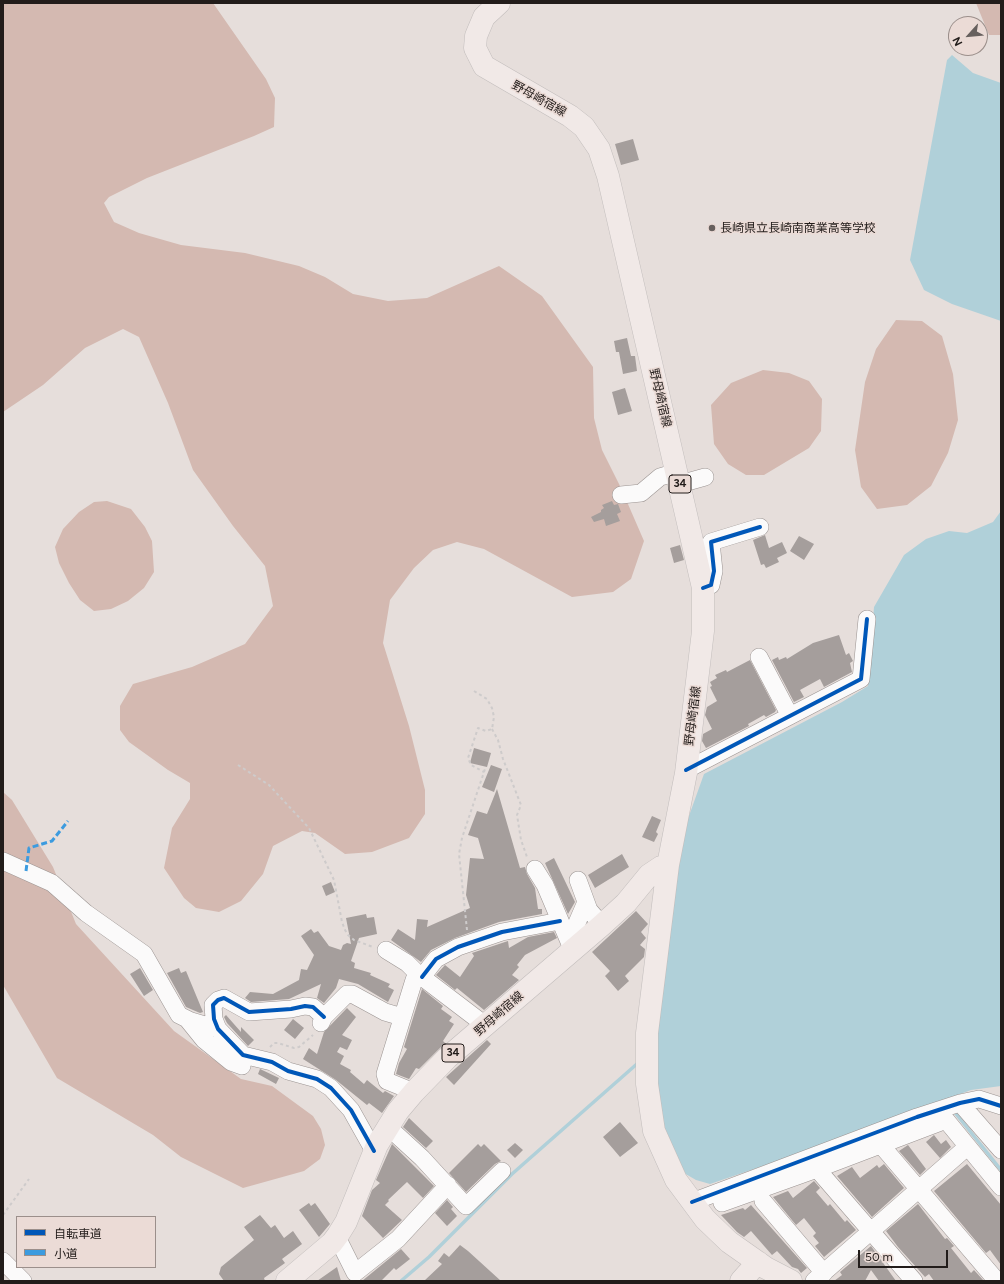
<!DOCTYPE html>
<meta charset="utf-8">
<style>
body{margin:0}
#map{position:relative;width:1004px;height:1284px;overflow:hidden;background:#e6dedb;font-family:Figtree,"Noto Sans JP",sans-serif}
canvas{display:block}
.frame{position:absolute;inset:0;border:4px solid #221c1a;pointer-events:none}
.legend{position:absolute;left:16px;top:1216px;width:140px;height:52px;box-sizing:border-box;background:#ebdbd6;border:1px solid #9b8f8b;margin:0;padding:5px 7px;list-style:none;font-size:12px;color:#221c1a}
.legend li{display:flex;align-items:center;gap:8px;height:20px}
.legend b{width:20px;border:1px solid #9b8f8b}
.north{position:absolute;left:948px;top:16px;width:40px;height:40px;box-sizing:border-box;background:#ebdbd6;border:1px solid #9b8f8b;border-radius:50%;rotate:243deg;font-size:11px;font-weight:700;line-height:16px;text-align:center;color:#221c1a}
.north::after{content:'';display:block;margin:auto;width:14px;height:18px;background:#67605e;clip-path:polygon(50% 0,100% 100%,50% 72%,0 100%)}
.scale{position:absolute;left:858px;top:1250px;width:90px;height:18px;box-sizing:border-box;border:2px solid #221c1a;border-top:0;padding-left:5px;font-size:12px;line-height:14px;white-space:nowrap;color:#221c1a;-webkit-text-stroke:3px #ebdbd6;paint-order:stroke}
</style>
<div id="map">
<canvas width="1004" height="1284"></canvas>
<div class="frame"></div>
<ul class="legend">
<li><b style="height:5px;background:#0057b8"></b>自転車道</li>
<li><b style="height:5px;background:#3c9bdf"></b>小道</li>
</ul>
<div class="north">N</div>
<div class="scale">50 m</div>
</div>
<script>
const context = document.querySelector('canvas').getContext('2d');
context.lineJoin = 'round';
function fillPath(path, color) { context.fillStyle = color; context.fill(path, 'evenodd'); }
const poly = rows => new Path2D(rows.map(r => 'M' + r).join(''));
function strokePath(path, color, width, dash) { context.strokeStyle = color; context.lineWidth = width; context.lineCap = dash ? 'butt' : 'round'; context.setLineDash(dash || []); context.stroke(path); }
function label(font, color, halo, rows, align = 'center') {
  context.font = font + ' Figtree,"Noto Sans JP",sans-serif'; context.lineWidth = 3; context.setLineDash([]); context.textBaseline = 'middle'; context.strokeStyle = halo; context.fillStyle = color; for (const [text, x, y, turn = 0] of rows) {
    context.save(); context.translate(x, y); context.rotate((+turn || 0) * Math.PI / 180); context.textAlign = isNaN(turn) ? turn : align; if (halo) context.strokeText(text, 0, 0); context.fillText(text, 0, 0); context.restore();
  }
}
fillPath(poly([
 [3,3,213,3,266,79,275,98,274,127,254,136,147,178,109,197,104,203,114,222,139,233,181,245,245,253,299,266,325,277,353,294,388,301,427,298,499,266,542,296,593,367,594,418,602,450,621,488,644,541,631,579,613,592,572,597,484,549,457,542,433,550,414,568,390,600,383,643,409,726,425,790,425,814,409,838,372,852,345,854,315,833,302,831,273,846,263,874,241,901,219,912,196,908,184,898,164,868,172,828,190,799,190,783,168,770,129,742,120,730,120,706,133,684,192,667,245,644,273,606,265,566,233,526,193,470,168,403,139,337,123,329,85,348,43,385,3,412],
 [976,3,1001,3,1001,35,989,35],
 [896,320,922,321,942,336,953,374,958,420,948,453,931,486,907,505,877,509,861,487,855,450,865,382,876,349],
 [763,370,789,373,809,381,822,399,821,431,809,448,764,475,746,475,728,464,714,444,711,405,731,383],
 [107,501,131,509,145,527,152,541,154,572,144,588,128,601,111,609,94,611,80,600,69,583,59,563,55,547,63,529,79,512,94,502],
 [3,792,12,800,53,867,76,924,174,1031,241,1079,272,1086,313,1116,321,1129,325,1145,320,1159,304,1171,243,1188,181,1157,153,1135,57,1078,3,985]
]), '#d4b9b1');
fillPath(poly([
 [952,55,973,73,1001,83,1001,321,952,304,924,290,910,260,947,60],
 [1001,511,1001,1086,971,1090,801,1153,710,1184,696,1180,677,1169,669,1155,653,1065,680,841,704,774,842,702,868,686,874,607,904,555,926,539,949,531,967,533,993,522]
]), '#b0d0d9');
strokePath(poly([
 [953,1110,1001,1170],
 [401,1281,429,1257,512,1174,638,1063]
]), '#b0d0d9', 3.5);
fillPath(poly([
 [633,139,639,160,621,165,615,144],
 [627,338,631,356,635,356,637,371,623,374,619,352,616,352,614,341],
 [625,388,632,411,618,415,612,392],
 [612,501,614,505,618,504,621,512,617,514,620,521,606,526,604,519,594,522,591,517,601,512,601,510,604,508,602,505],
 [765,535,769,548,782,542,787,553,777,558,779,562,766,568,764,564,761,565,753,540],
 [799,536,814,544,804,560,790,551],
 [680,545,684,560,674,563,670,548],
 [839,635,846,655,849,653,853,661,850,663,852,672,824,687,820,679,800,690,804,697,794,702,772,660,778,657,779,660,786,657,787,659,813,643],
 [750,660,776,710,775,712,766,717,764,715,748,724,749,726,706,748,702,741,703,734,712,729,705,715,707,707,717,701,710,687,712,686,710,682,717,678,715,675,726,670,727,672],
 [474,748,491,753,487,767,470,763],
 [491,765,502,769,494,792,482,787],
 [497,789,520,868,525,867,527,874,535,888,538,909,542,909,542,914,499,922,455,938,431,950,421,962,391,940,398,929,415,940,417,919,428,920,427,927,470,908,466,895,470,858,484,859,478,838,468,835,477,811,487,814],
 [652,816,661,820,656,832,658,834,654,842,642,837],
 [622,854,629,867,595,888,588,875],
 [554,858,575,902,568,914,545,863],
 [331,882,335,892,326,896,322,886],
 [636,911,648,924,641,932,646,938,640,945,645,949,644,957,625,976,629,981,618,991,605,976,610,971,592,952],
 [366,914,367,918,374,917,377,934,359,938,351,961,355,963,354,968,371,973,370,975,390,984,388,987,394,990,388,1002,358,984,339,979,336,988,324,1003,317,998,321,984,289,999,251,1002,245,998,250,992,273,994,299,980,301,969,307,970,314,955,301,936,311,929,314,933,318,931,329,946,341,950,343,945,347,943,351,944,346,918],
 [554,932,557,938,525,955,517,965,519,967,512,975,519,980,484,1010,457,988,455,990,436,975,445,965,460,977,474,956,472,953,508,941,509,948,528,937],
 [140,968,153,990,144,996,130,974],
 [179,968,181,973,186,971,203,1012,200,1013,186,1007,167,973],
 [422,989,443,1006,441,1009,452,1017,449,1021,454,1024,443,1041,445,1043,419,1069,416,1068,409,1079,396,1074,399,1063,407,1049,404,1047],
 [347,1008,356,1017,342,1035,352,1040,347,1050,340,1047,337,1052,344,1056,340,1064,351,1070,350,1072,364,1084,367,1080,383,1093,385,1091,394,1096,382,1113,369,1103,367,1105,336,1080,303,1059,309,1048,317,1054,324,1032],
 [226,1015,241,1032,241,1027,254,1040,248,1046,227,1023,224,1017],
 [293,1019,304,1028,295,1039,284,1030],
 [487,1040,491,1044,454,1085,446,1077],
 [260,1069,279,1078,276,1084,258,1074],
 [409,1118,433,1141,426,1148,403,1127],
 [620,1122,638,1143,620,1157,603,1137],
 [934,1135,941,1144,946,1140,951,1147,940,1158,926,1142],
 [515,1143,523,1150,515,1158,507,1150],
 [392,1144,434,1186,423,1198,407,1182,388,1200,389,1201,385,1205,402,1220,383,1238,362,1216,372,1190,380,1183,376,1180],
 [478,1144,481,1147,484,1144,501,1161,495,1164,466,1192,449,1173],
 [908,1145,926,1169,920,1175,899,1151],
 [884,1164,904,1188,872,1217,837,1176,852,1167,860,1178,877,1165,879,1168],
 [967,1164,1001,1205,1001,1265,990,1250,986,1253,934,1191],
 [814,1181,820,1188,816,1192,828,1206,830,1204,845,1222,847,1220,856,1230,824,1257,815,1246,819,1243,813,1236,816,1233,804,1218,796,1225,773,1197,788,1191,793,1198],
 [447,1200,453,1207,451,1209,457,1216,447,1226,435,1213],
 [309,1203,311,1206,315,1203,330,1224,319,1237,299,1210],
 [918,1204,945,1239,947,1238,954,1246,951,1248,971,1273,974,1270,984,1281,934,1281,929,1274,925,1277,898,1247,886,1231],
 [751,1205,807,1268,801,1273,798,1269,792,1267,777,1251,772,1255,751,1231,744,1237,737,1232,721,1215,743,1208,745,1210],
 [260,1215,271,1228,275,1225,284,1238,293,1231,302,1244,282,1259,285,1263,264,1278,265,1281,224,1281,219,1274,221,1267,254,1240,244,1227],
 [460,1245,468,1251,501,1281,424,1281,442,1264,438,1261,444,1253,449,1257],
 [871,1246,896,1281,879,1281,871,1270,865,1281,834,1281,842,1275,840,1272],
 [401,1249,410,1259,396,1270,394,1268,381,1281,362,1281],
 [337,1267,341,1281,317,1281]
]), '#a59e9c');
const minor = poly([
 [680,484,705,477],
 [621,495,641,493,660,477,677,472],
 [703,588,711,585,714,571,711,542,760,527],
 [759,657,790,716],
 [686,770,861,679,867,619],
 [3,861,52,883,86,913,144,954,179,1015,191,1021,218,1029],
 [535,869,545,885,573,951],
 [578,880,589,910,602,925],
 [580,944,573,932,586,902],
 [386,950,407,963,418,974],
 [422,977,436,959,458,947,502,932,560,921],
 [324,1017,313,1007,305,1006,291,1009,249,1012,224,998,218,1000,213,1005,214,1019,218,1029,243,1055,272,1062,288,1071,317,1079,331,1088,351,1110,374,1151],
 [187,1019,204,1040,231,1062,242,1066],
 [321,1023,324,1017,347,994,352,994,385,1012,402,1017],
 [414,1092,387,1081,385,1074,414,980,418,974,485,1025],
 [960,1103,1001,1150],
 [387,1126,422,1158,466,1206,502,1171],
 [881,1145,997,1281],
 [817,1169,914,1281],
 [763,1201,824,1273],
 [692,1202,917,1117,960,1103,979,1099,1001,1106],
 [722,1203,817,1169,946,1120,1001,1187],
 [337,1237,355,1273,398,1239,448,1185],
 [3,1261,23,1281],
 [814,1281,967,1147]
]);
const major = poly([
 [499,3,484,17,476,36,475,48,484,66,570,116,584,127,599,149,608,176,703,588,703,631,686,773,668,865,647,1033,647,1084,654,1131,676,1180,705,1219,729,1242,766,1268,791,1281],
 [287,1281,332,1243,338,1235,346,1222,377,1145,398,1111,414,1092,447,1058,602,925,626,903,649,875,661,867,668,865],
 [741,1281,758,1262]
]);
strokePath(minor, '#9b9492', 18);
strokePath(major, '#c2bdbc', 23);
strokePath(poly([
 [474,691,487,699,492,708,494,717,492,729,486,731,478,728,468,758,471,765,484,772],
 [492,729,498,740,503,759,521,805,517,815,521,840,527,857],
 [238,765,269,785,309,828,334,880,342,922,345,930,348,935,354,940,373,947],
 [467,930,459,854,462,838,485,769],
 [270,1047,274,1043,278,1043,294,1048,299,1047,313,1035],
 [3,1215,29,1179]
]), '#cecbcb', 2, [3, 3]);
strokePath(minor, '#fbfafa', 17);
strokePath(major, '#f1e9e7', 22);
strokePath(poly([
 [26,871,29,848,52,841,68,821]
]), '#3c9bdf', 3, [6, 3]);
strokePath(poly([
 [703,588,711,585,714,571,711,542,760,527],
 [686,770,861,679,867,619],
 [422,977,436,959,458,947,502,932,560,921],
 [324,1017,313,1007,305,1006,291,1009,249,1012,224,998,218,1000,213,1005,214,1019,218,1029,243,1055,272,1062,288,1071,317,1079,331,1088,351,1110,374,1151],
 [692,1202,917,1117,960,1103,979,1099,1001,1106]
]), '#0057b8', 4);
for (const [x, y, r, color] of [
 [712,228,4,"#67605e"]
]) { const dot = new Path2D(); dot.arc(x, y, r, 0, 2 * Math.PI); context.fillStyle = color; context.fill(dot); strokePath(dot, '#ebdbd6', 1.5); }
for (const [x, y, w] of [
 [680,484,22],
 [453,1053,22]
]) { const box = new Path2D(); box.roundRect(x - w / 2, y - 9, w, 18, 3); context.fillStyle = '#ebdbd6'; context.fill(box); strokePath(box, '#221c1a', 1); }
label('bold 11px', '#221c1a', null, [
 ["34",680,484],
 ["34",453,1053]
]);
label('12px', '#221c1a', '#ebdbd6', [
 ["野母崎宿線",539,99,29],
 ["野母崎宿線",660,398,77],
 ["野母崎宿線",693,716,-83],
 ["野母崎宿線",499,1014,-41]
]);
label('12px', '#221c1a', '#ebdbd6', [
 ["長崎県立長崎南商業高等学校",720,228]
], 'left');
</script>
